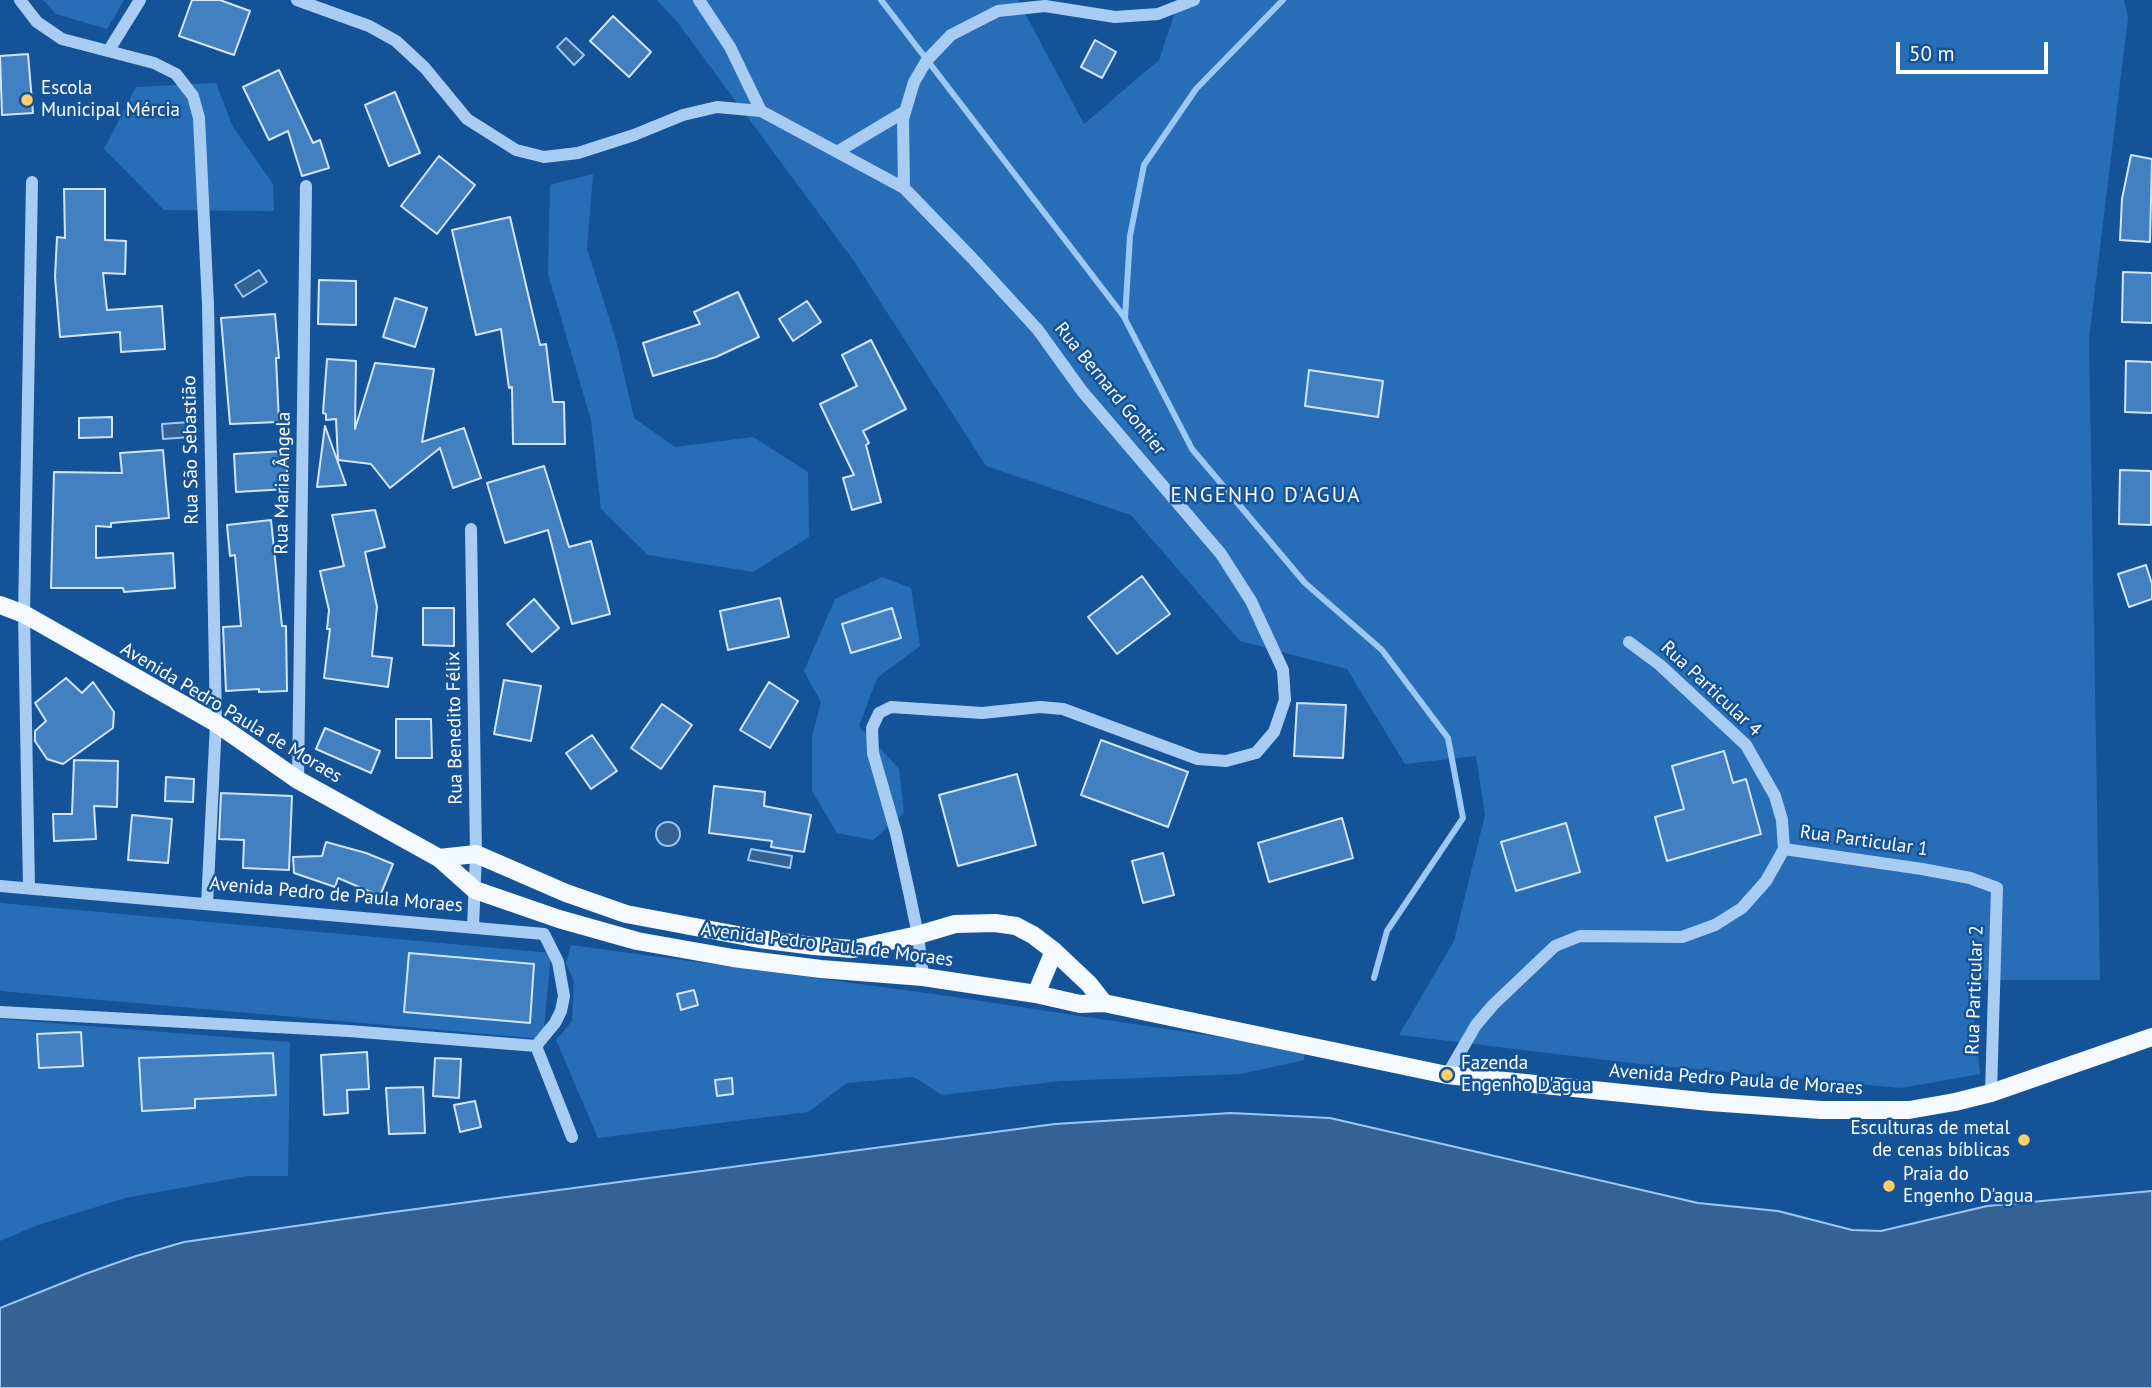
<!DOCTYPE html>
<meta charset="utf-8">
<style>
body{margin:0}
#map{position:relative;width:2152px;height:1388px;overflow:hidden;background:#155399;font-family:"PT Sans",sans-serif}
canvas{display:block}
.scale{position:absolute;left:1896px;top:42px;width:152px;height:32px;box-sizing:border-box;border:4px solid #fff;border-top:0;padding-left:9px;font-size:21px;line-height:24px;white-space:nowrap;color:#fff;-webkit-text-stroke:5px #155399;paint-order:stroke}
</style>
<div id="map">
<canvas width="2152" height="1388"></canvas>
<div class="scale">50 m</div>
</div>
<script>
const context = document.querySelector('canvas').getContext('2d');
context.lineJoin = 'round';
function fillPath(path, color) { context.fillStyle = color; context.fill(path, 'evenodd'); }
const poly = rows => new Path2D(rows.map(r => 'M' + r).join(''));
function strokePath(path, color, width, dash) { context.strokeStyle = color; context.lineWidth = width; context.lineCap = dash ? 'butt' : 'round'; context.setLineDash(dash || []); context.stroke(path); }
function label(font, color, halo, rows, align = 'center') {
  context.font = font + ' "PT Sans",sans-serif'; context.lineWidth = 5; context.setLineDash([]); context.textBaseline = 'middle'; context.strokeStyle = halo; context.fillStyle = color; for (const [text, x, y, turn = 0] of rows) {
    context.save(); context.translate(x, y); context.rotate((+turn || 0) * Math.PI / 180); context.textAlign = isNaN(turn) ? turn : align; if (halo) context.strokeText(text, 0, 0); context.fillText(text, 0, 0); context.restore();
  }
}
fillPath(poly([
 [43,0,124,0,107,29,56,14],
 [657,0,1018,0,1084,124,1159,60,1179,0,2124,0,2128,18,2089,338,2100,980,1970,980,1980,1074,1901,1088,1639,1064,1399,1035,1454,941,1485,815,1476,756,1405,764,1347,669,1240,641,1131,515,986,466,854,261,678,23],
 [216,83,233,127,273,184,274,211,164,210,104,149,136,87],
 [593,174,587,249,616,340,634,418,675,447,753,437,808,472,809,537,753,572,648,555,601,509,591,420,548,274,550,185],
 [882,577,911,588,920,646,877,678,859,726,899,769,904,813,873,840,837,833,812,791,812,737,821,702,804,671,835,599],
 [0,903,551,953,543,1039,0,991],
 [571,945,941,995,1305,1050,1304,1060,1241,1074,1060,1081,942,1095,914,1077,847,1083,808,1112,598,1138,556,1040,572,1021,574,981,566,963],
 [0,1019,290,1042,288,1176,248,1176,125,1198,35,1226,0,1241]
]), '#286eb7');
const water = poly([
 [566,38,584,55,574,65,557,47,566,38],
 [259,270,267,282,243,297,235,285,259,270],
 [190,422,191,437,163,439,162,424,190,422],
 '656 834a12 12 0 1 1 24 0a12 12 0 1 1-24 0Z',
 [751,849,792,856,790,868,748,860,751,849],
 [1231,1113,1330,1118,1698,1203,1778,1211,1852,1230,1881,1231,1987,1206,2152,1191,2152,1388,0,1388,0,1308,85,1274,136,1256,184,1242,386,1213,1055,1124,1231,1113]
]);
fillPath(water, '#356295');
strokePath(water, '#9bc8f5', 2);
strokePath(poly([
 [881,0,1125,318],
 [1283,0,1196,89,1144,165,1130,236,1125,319,1192,449,1305,583,1382,650,1448,738,1463,818,1387,931,1374,978]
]), '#9bc8f5', 6);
const building = poly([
 [192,0,220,0,250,11,234,55,179,36,192,0],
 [613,16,651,52,629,77,590,41,613,16],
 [1095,40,1116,52,1102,78,1081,67,1095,40],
 [28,54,33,113,2,115,0,56,28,54],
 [279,70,313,143,320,140,329,168,302,176,288,131,269,140,243,87,279,70],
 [395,92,420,153,389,166,365,105,395,92],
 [2131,155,2152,159,2150,242,2120,240,2122,199,2131,155],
 [439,156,475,185,437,234,401,206,439,156],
 [64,189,105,189,105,240,126,241,125,274,103,273,107,310,162,306,165,349,121,352,120,332,60,337,55,277,57,237,65,238,64,189],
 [510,217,540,345,546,344,553,402,564,402,565,444,513,444,512,387,509,388,501,329,476,335,452,230,510,217],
 [2123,272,2152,273,2152,323,2122,322,2123,272],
 [319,280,356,281,356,325,318,324,319,280],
 [738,292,759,337,716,357,653,376,643,343,700,324,694,312,738,292],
 [395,298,427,308,415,347,383,337,395,298],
 [807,301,821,322,793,341,779,319,807,301],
 [275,314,279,358,276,358,279,422,230,424,221,318,275,314],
 [871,340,906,409,863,431,869,443,866,445,881,502,852,510,843,478,854,475,820,404,857,386,842,355,871,340],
 [327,359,356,361,355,429,375,363,434,369,422,442,464,428,481,478,453,488,440,448,390,488,371,464,338,460,336,419,326,420,326,414,323,413,327,359],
 [2126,361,2152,362,2152,413,2125,412,2126,361],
 [1309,370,1383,381,1378,417,1305,406,1309,370],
 [112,417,112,437,79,438,79,418,112,417],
 [325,426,346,485,317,487,325,426],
 [163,450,169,518,111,523,111,527,96,526,96,558,173,553,175,588,124,592,123,588,51,588,54,472,122,473,120,453,163,450],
 [286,451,288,489,236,492,234,454,286,451],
 [544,466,569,547,591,541,610,614,572,624,548,530,505,543,487,483,544,466],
 [2120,470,2151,471,2151,525,2119,524,2120,470],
 [375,510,385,547,365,552,377,607,372,656,392,658,388,687,324,678,330,629,327,629,329,610,320,571,344,566,332,515,375,510],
 [271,520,282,626,286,626,287,691,259,692,259,689,226,691,223,627,241,626,235,555,230,556,227,525,271,520],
 [2146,565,2152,584,2152,599,2129,607,2118,574,2146,565],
 [1142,576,1170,614,1117,654,1088,617,1142,576],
 [780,598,789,637,728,650,720,611,780,598],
 [534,599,559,628,532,652,507,624,534,599],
 [423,608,454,608,454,646,423,645,423,608],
 [892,608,901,638,851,653,842,624,892,608],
 [66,678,82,693,93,682,114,712,113,728,63,764,47,759,35,741,35,731,46,721,35,703,66,678],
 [504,680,541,686,531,741,494,734,504,680],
 [769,682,798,701,770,748,740,730,769,682],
 [1297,703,1346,705,1343,758,1294,756,1297,703],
 [662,704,692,725,661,769,631,748,662,704],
 [396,719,431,719,432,758,396,758,396,719],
 [325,728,380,751,371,773,316,749,325,728],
 [592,735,617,771,591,789,566,753,592,735],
 [1101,740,1188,772,1168,827,1081,795,1101,740],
 [1724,751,1733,783,1746,779,1761,834,1667,861,1655,817,1684,809,1672,766,1724,751],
 [74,760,118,761,117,807,94,806,96,839,54,841,53,814,72,814,74,760],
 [1017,774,1036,845,958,866,939,795,1017,774],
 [166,777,194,779,193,802,165,801,166,777],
 [714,786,765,792,764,806,811,815,804,852,771,847,772,841,709,833,714,786],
 [221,793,292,796,289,870,243,868,244,840,219,839,221,793],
 [132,815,172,819,168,863,128,860,132,815],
 [1342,818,1353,858,1269,882,1258,843,1342,818],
 [1566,823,1580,872,1516,891,1501,842,1566,823],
 [326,842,366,853,393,864,380,896,338,878,335,887,294,873,293,857,322,856,326,842],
 [1163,853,1174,895,1143,903,1132,861,1163,853],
 [409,953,534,964,530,1023,404,1012,409,953],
 [694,990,698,1005,681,1010,677,994,694,990],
 [81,1032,83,1066,39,1068,37,1034,81,1032],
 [367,1052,369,1089,347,1090,348,1113,324,1115,321,1055,367,1052],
 [273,1053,276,1095,195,1099,195,1108,142,1111,139,1058,273,1053],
 [435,1058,461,1059,459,1098,433,1096,435,1058],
 [732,1078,733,1094,717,1096,715,1080,732,1078],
 [423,1087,425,1133,389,1134,386,1088,423,1087],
 [475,1101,481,1127,460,1132,454,1105,475,1101]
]);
fillPath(building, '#4280c2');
strokePath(building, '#d1e6fd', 2);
strokePath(poly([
 [20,0,37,22,62,39,154,63,176,74,193,96,199,118,208,305,216,723,207,904],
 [297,0,369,26,396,41,425,68,467,119,516,150,544,157,578,153,634,135,683,115,717,107,761,111],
 [699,0,730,47,761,111,904,188,972,258,1038,330,1082,391,1221,554,1251,601,1283,670,1285,700,1274,732,1256,753,1226,761,1198,759,1063,709,1040,707,982,713,891,707,879,713,872,728,873,753,896,833,909,892,918,935,923,977],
 [109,50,140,0],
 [837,152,904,112],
 [904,188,903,119,914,82,927,60,951,35,998,11,1045,6,1115,17,1158,14,1194,0],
 [471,529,476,854,473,927],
 [1629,642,1660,665,1746,745,1775,796,1782,820,1784,849],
 [298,780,306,186],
 [1784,849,1922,869,1970,878,1997,888,1991,1093],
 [0,886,544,934],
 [29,888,24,614,32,182],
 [0,1012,349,1031,536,1046],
 [536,1046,555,1023,561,1011,564,996,558,962,544,934],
 [536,1046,572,1137],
 [1447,1075,1476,1025,1493,1005,1555,946,1580,936,1682,937,1715,925,1742,908,1766,881,1784,849]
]), '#a9cdf2', 12);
strokePath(poly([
 [0,605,24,614,216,723,298,780,439,858,475,890,559,919,637,941,733,958,821,969,923,977,1036,994,1080,1004,1104,1003,1447,1075,1710,1102,1821,1110,1909,1110,1955,1102,1991,1093,2152,1037],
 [439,858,476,854,566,893,626,914,759,939,814,946,853,949,918,935,955,924,995,923,1016,926,1033,935,1054,951,1089,984,1104,1003],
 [1036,994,1054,951]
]), '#f4f9ff', 18);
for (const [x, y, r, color] of [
 [27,100,7,"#ffcf6a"],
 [1447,1075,7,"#ffcf6a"],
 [2024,1140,7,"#ffcf6a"],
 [1889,1186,7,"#ffcf6a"]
]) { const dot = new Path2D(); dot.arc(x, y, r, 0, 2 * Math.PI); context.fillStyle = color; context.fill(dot); strokePath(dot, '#155399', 2.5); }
label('19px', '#fff', '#155399', [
 ["Escola",41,89],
 ["Municipal Mércia",41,111],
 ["Fazenda",1461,1064],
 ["Engenho D'agua",1461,1086],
 ["Esculturas de metal",2010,1129,"right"],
 ["de cenas bíblicas",2010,1151,"right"],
 ["Praia do",1903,1175],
 ["Engenho D'agua",1903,1197]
], 'left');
label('19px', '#fff', '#155399', [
 ["Rua Bernard Gontier",1110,389,51],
 ["Rua São Sebastião",191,450,-91],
 ["Rua Maria Ângela",283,483,-89],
 ["Rua Particular 4",1711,689,43],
 ["Avenida Pedro Paula de Moraes",231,713,31],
 ["Rua Benedito Félix",455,728,-91],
 ["Rua Particular 1",1864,841,8],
 ["Avenida Pedro de Paula Moraes",336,895,5],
 ["Avenida Pedro Paula de Moraes",827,945,7],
 ["Rua Particular 2",1975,990,-88],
 ["Avenida Pedro Paula de Moraes",1736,1080,4]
]);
context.letterSpacing = '2px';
label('21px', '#fff', '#155399', [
 ["ENGENHO D'AGUA",1266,496]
]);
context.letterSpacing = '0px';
</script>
